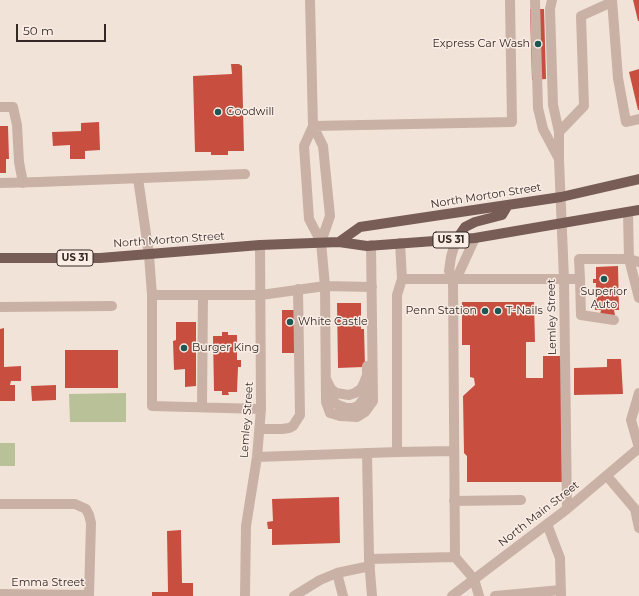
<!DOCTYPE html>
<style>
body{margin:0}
#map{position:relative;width:639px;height:596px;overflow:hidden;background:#f2e3d9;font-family:Montserrat,sans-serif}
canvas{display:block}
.scale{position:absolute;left:16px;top:24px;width:90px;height:18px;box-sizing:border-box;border:2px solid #352926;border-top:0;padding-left:5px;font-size:12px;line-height:14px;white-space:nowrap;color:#352926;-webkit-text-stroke:3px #f9ede5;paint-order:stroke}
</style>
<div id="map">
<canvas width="639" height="596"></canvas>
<div class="scale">50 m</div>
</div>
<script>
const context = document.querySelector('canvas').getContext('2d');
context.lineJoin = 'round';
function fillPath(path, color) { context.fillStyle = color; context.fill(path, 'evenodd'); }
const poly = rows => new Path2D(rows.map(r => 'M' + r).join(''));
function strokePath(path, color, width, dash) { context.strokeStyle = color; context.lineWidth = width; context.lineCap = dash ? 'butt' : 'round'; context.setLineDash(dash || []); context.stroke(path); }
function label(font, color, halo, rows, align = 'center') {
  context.font = font + ' Montserrat,sans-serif'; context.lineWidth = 3; context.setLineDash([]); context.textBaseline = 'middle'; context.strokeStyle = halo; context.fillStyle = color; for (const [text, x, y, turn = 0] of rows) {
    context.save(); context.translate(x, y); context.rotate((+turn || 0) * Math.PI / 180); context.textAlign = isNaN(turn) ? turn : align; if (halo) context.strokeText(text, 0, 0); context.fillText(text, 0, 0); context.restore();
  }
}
fillPath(poly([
 [126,393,126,422,70,422,69,394],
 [0,443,15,443,15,466,0,466]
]), '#b9c199');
fillPath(poly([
 [633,0,639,0,639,21,638,21],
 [530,9,544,9,546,79,532,80],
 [231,64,239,64,242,66,244,151,228,151,228,155,211,155,211,152,195,152,193,76,232,74],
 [639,69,639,110,638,110,629,72],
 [99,122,100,150,85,151,85,159,70,159,70,145,53,146,52,132,81,131,81,123],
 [0,126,8,126,9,159,6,159,6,173,0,173],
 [618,266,619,310,614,310,615,315,600,315,601,310,595,310,596,283,593,283,593,279,596,279,596,267],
 [462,302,534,302,535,342,526,342,526,378,543,378,543,356,561,356,562,482,467,482,467,456,464,453,463,396,475,385,474,378,470,377,470,345,462,345],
 [337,303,361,303,361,329,364,329,365,366,363,367,338,368],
 [282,310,295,310,296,353,282,353],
 [176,322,196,322,196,386,185,387,185,369,174,370,173,341,176,340],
 [4,328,4,367,21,366,21,381,11,381,10,385,15,385,15,401,0,401,0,329],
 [222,332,228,332,228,335,237,335,237,360,241,360,241,367,238,367,237,392,228,392,229,395,222,395,222,391,214,391,213,336,222,336],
 [65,350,118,350,118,388,65,388],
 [607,359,621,359,623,394,574,395,574,368,607,367],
 [56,385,56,400,32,401,31,386],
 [339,497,340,543,272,545,272,529,268,529,267,522,273,521,272,499],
 [181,530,182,583,193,583,193,596,152,596,152,592,168,592,167,531]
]), '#c84e40');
strokePath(poly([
 [310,0,313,126,323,146,330,216,321,242],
 [535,0,538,108,543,129,559,159],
 [552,0,550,9,553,105,559,132],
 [612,0,618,78,626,122,639,119],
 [0,107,13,107,17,125,19,162,23,183],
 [313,126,304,146,309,219,321,242,325,286,326,402,330,413,340,416,357,417,365,412,373,401,371,245],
 [313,126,512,122,510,0],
 [138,178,149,255,152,295,152,406,261,409],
 [0,183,39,182,245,174],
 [628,213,629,259,639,298],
 [456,240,451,257,449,271,453,280,455,557,474,579,479,596],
 [400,243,402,279,580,279,581,315,614,320],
 [580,279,579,259,629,259,639,262],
 [453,280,459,273,475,238],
 [152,295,261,295,325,286,372,287],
 [0,307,112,306],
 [326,379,331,389,336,393,349,395,355,393,361,389,364,383,367,375,367,366],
 [326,396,338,405,346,408,353,408,358,406,365,397,367,383],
 [202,407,203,296],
 [260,429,282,429,289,428,293,426,300,415,298,289],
 [639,448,631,420,639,393],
 [397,452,454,451],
 [367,453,369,559,372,596],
 [257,457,397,452,397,295,402,279],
 [607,476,635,509,639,528],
 [454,501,521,500],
 [0,504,75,504,86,509,89,515,91,523,89,595,0,594],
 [567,509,564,279,559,160,559,132,584,106,581,16,612,2],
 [547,524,560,558,561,596],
 [369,559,455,557],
 [337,573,343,596],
 [245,596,246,526,257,457,261,409,260,245],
 [294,596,320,580,337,573,370,566],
 [452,596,567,509,639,448],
 [495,596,561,590]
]), '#cab1a5', 10);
strokePath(poly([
 [456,240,465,227,475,222,502,215,508,205],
 [339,242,360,227,561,197,639,179],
 [0,258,100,258,260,245,339,242,367,246,475,238,639,210]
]), '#785d57', 10);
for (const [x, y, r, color] of [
 [538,44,4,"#1b5853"],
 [218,112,4,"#1b5853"],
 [604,279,4,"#1b5853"],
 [485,311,4,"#1b5853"],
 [498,311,4,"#1b5853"],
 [290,322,4,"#1b5853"],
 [184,348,4,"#1b5853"]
]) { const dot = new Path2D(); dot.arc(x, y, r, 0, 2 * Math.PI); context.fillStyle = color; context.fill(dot); strokePath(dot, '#f9ede5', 1.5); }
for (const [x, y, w] of [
 [451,240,36],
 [75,258,36]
]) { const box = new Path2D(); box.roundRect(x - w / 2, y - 8, w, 16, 3); context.fillStyle = '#f9ede5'; context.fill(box); strokePath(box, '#352926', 1); }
label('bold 10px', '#352926', null, [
 ["US 31",451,240],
 ["US 31",75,258]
]);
label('11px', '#352926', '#f9ede5', [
 ["Express Car Wash",530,44,"right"],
 ["Goodwill",226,112],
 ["Superior",604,292,"center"],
 ["Auto",604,305,"center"],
 ["Penn Station",477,311,"right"],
 ["T-Nails",506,311],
 ["White Castle",298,322],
 ["Burger King",192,348]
], 'left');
label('11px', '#352926', '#f9ede5', [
 ["North Morton Street",486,196,-9],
 ["North Morton Street",169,240,-4],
 ["Lemley Street",552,317,-91],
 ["Lemley Street",247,420,-86],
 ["North Main Street",539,514,-38],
 ["Emma Street",48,583]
]);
</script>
